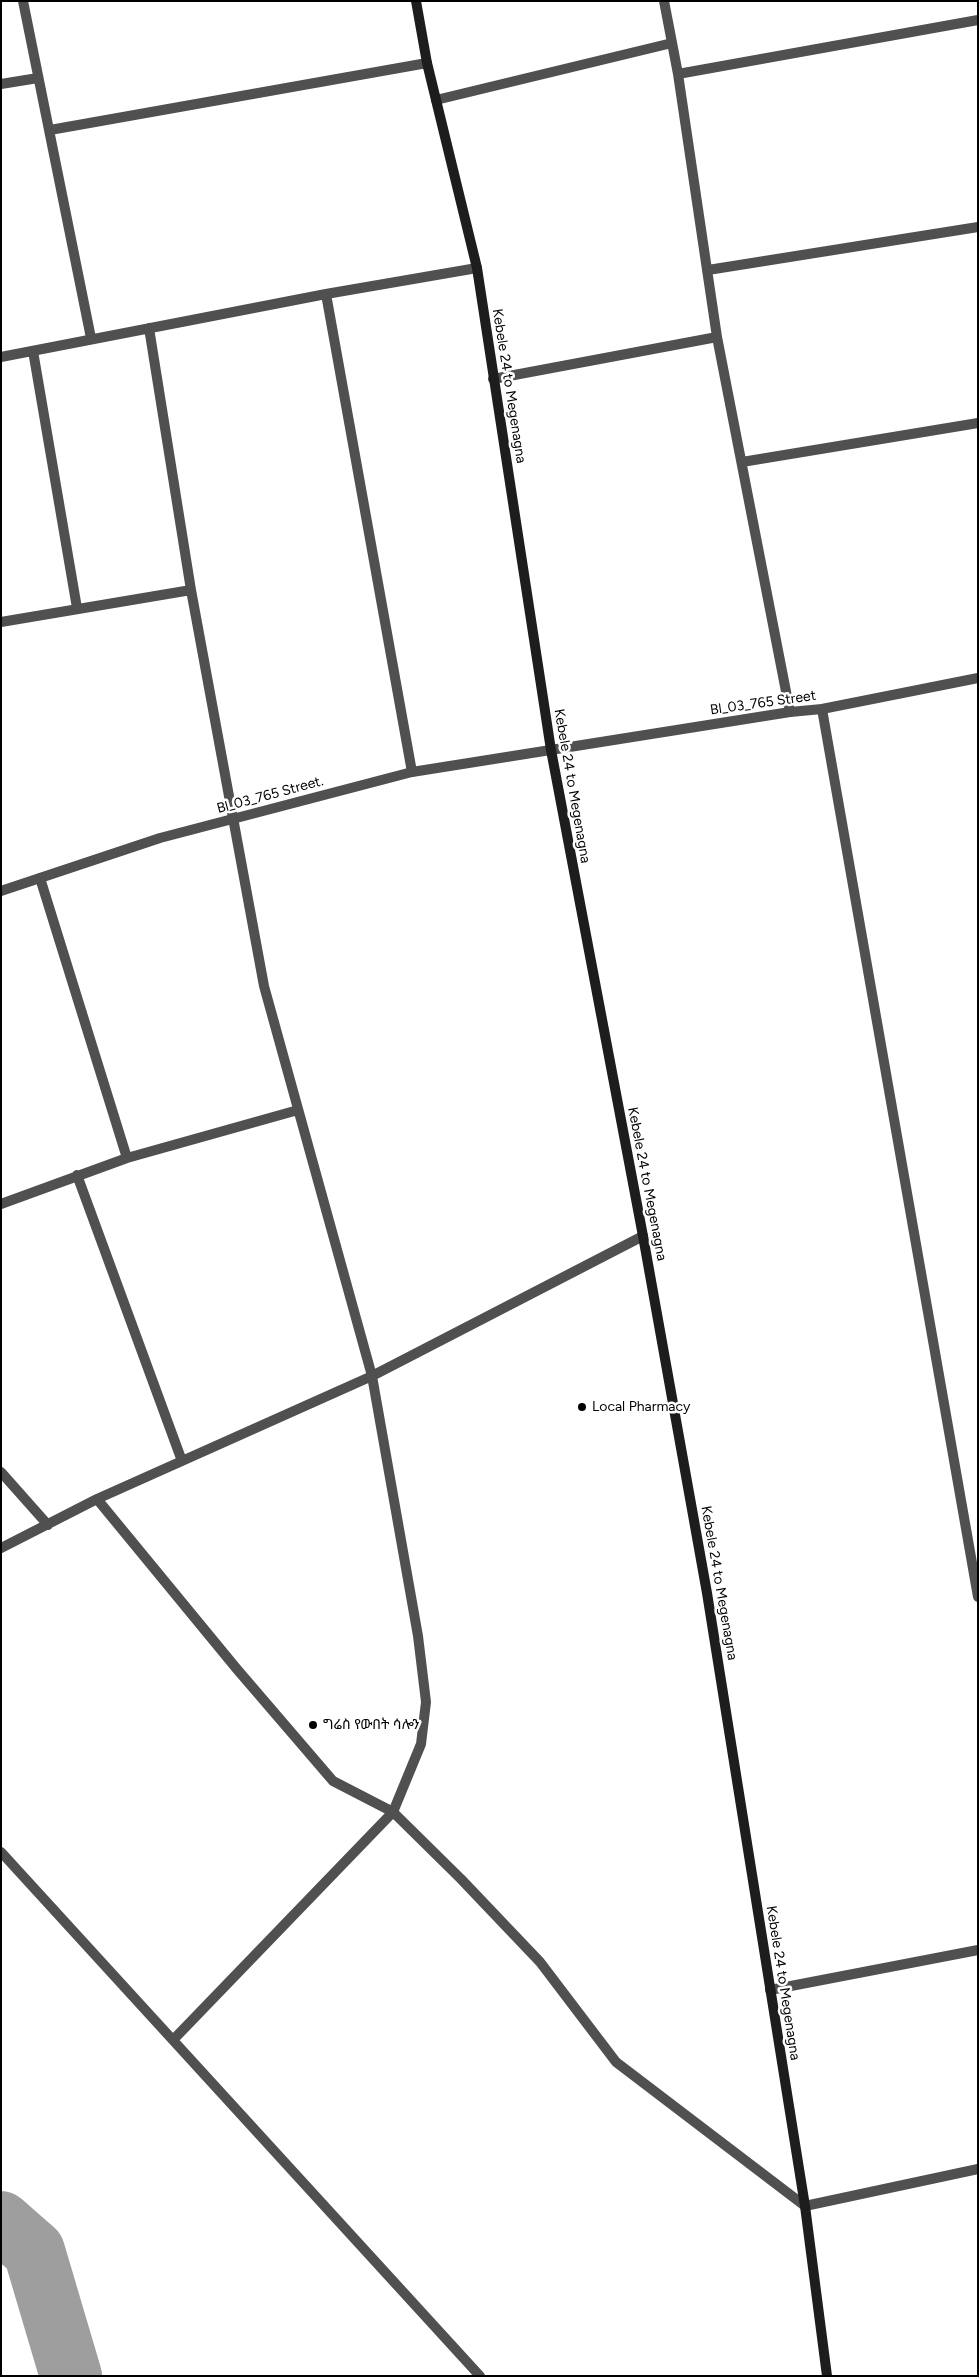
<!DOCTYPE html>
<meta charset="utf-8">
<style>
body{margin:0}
#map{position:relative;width:979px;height:2377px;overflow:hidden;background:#fff;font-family:Figtree,sans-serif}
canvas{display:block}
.frame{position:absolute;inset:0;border:2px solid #000;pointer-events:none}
</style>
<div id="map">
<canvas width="979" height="2377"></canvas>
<div class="frame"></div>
</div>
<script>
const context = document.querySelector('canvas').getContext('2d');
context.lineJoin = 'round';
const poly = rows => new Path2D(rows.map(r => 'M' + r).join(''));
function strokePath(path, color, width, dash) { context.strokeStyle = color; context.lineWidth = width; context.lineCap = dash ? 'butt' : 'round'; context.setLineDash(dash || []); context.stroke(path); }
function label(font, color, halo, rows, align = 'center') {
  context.font = font + ' Figtree,"Noto Sans Ethiopic",sans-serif'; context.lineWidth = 5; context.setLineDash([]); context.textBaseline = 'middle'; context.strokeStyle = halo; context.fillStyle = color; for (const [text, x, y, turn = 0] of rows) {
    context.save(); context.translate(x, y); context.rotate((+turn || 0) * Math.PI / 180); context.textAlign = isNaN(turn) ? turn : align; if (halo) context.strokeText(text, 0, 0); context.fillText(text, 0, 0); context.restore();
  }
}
strokePath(poly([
 [1,2222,34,2251,71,2376]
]), '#9e9e9e', 62);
strokePath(poly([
 [23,1,91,338],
 [664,1,678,74,717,337,790,712],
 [678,74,978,20],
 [1,84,38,78],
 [436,100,672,43],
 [50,130,427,63],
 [708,270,978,227],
 [326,294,412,772],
 [149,328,191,590,264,986,372,1376,418,1636,426,1702,421,1744,393,1812,173,2040],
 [33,351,77,608],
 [1,357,326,294,477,268],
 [493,379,717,337],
 [742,462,978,423],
 [1,622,191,590],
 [822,709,978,1597],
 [40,878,127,1158],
 [77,1175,182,1461],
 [1,1204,127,1158,298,1110],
 [1,1472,48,1525],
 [97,1499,236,1668,333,1781,393,1812,461,1879,540,1962,616,2062,805,2206,978,2169],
 [1,1548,97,1499,372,1376,643,1236],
 [1,1852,480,2376],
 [770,1990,978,1950]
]), '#505050', 10);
strokePath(poly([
 [1,891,160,838,412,772,790,712,822,709,978,678]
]), '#505050', 10);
strokePath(poly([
 [416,1,427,63,477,268,551,750,643,1236,707,1593,805,2206,827,2376]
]), '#1d1d1d', 10);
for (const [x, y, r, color] of [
 [582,1407,5,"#000"],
 [313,1725,5,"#000"]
]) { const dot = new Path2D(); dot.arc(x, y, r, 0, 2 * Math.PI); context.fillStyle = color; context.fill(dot); strokePath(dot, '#fff', 2); }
label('14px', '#000', '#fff', [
 ["Kebele 24 to Megenagna",509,386,81],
 ["Bl_03_765 Street",763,703,-8],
 ["Kebele 24 to Megenagna",572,786,80],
 ["Bl_03_765 Street.",270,795,-15],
 ["Kebele 24 to Megenagna",647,1184,79],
 ["Kebele 24 to Megenagna",719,1583,80],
 ["Kebele 24 to Megenagna",783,1983,81]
]);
label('14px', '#000', '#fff', [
 ["Local Pharmacy",592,1407],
 ["ግሬስ የውበት ሳሎን",323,1725]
], 'left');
</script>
